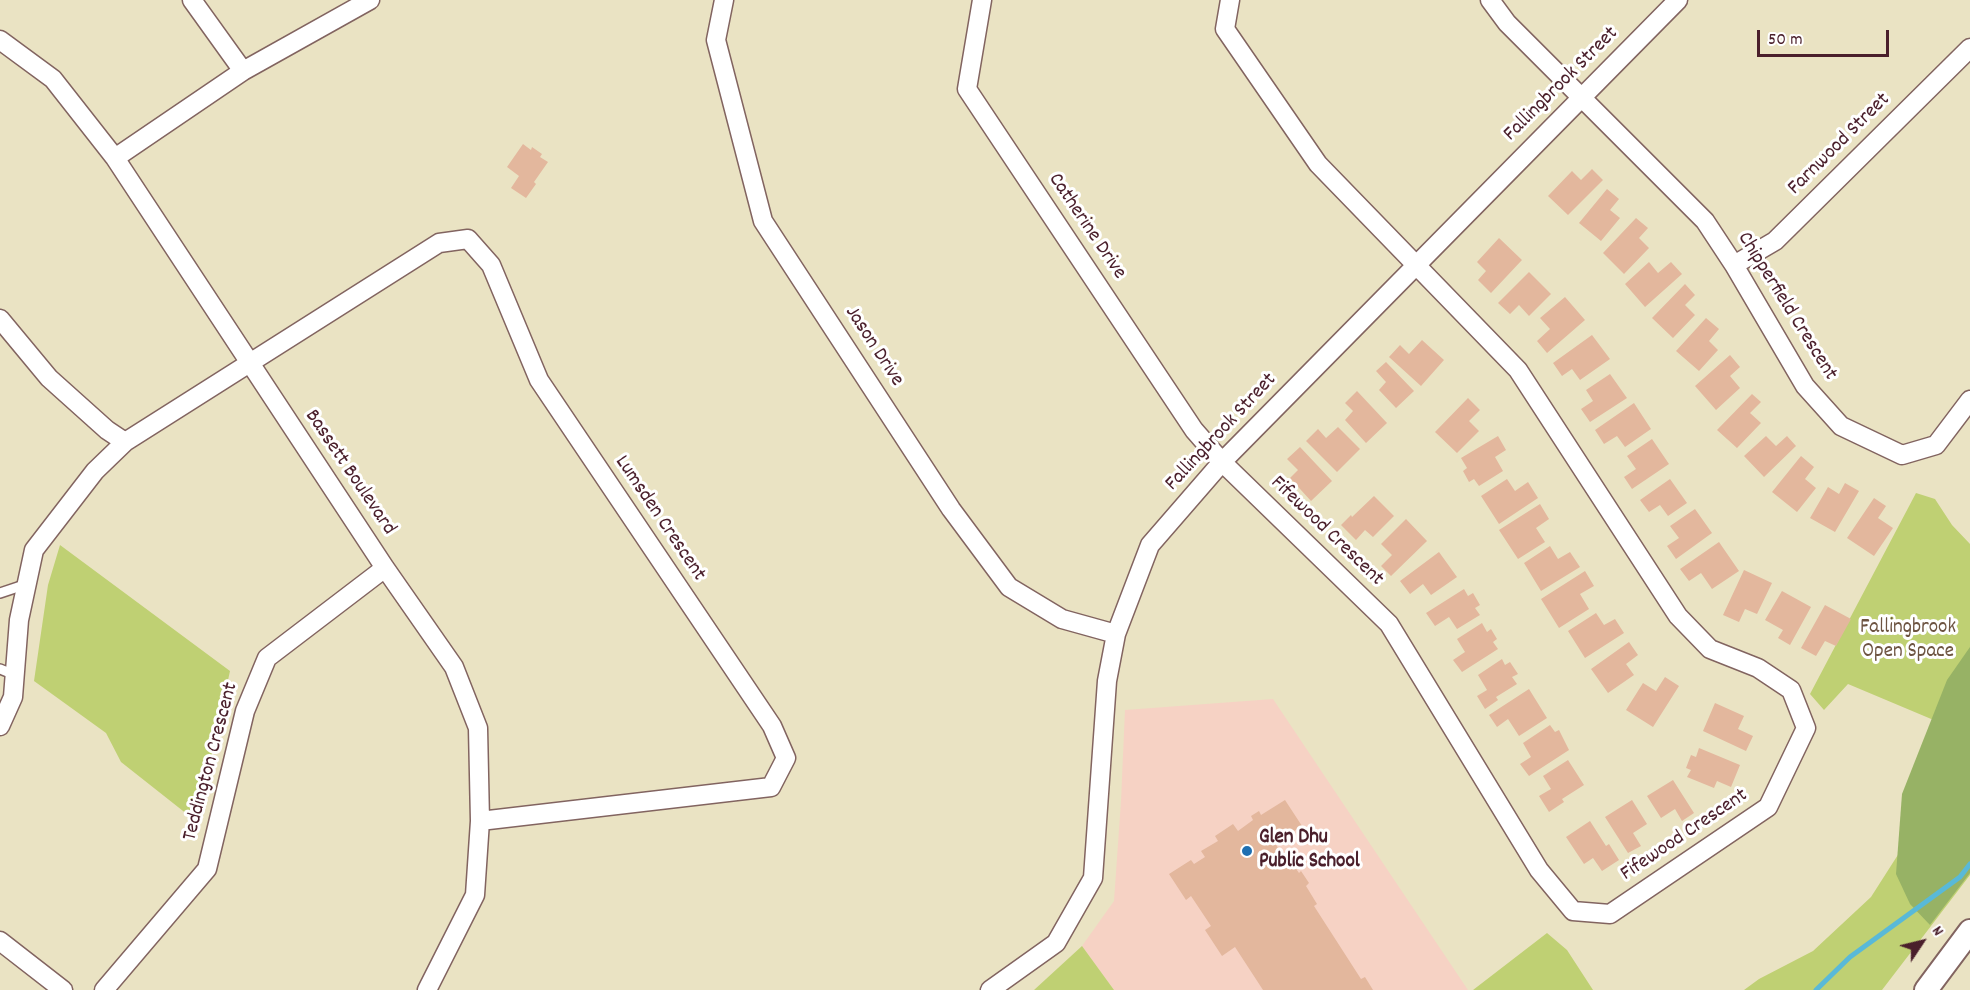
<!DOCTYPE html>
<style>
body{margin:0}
#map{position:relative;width:1970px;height:990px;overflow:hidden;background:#eae3c3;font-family:Dekko,sans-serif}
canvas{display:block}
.north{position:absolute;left:1892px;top:912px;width:60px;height:60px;-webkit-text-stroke:4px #fff;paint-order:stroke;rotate:55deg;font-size:16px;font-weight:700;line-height:24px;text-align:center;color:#4a1f2b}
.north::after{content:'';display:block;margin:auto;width:21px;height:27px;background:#4a1f2b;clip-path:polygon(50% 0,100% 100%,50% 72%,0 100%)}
.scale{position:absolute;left:1757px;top:30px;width:132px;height:27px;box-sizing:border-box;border:3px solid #4a1f2b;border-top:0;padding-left:8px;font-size:18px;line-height:21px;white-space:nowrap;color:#4a1f2b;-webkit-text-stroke:4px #fff;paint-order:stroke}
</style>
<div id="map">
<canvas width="1970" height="990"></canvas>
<div class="north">N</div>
<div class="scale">50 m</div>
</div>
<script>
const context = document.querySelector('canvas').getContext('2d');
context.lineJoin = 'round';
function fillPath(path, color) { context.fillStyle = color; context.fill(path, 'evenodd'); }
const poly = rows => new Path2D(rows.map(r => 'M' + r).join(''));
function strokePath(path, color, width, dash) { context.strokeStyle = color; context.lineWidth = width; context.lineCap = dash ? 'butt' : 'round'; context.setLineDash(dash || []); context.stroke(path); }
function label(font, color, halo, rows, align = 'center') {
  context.font = font + ' Dekko,sans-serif'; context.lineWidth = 6; context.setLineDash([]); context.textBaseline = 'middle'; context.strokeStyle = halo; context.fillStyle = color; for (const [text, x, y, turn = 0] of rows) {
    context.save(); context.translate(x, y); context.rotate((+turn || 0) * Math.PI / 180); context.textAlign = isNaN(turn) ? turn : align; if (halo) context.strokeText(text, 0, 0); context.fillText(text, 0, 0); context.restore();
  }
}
fillPath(poly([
 [1273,699,1468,990,1114,990,1082,946,1114,901,1121,801,1125,710]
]), '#f6d2c4');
fillPath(poly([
 [1916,493,1935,499,1952,525,1970,544,1970,875,1882,990,1744,990,1759,979,1813,951,1871,897,1924,814,1955,729,1848,684,1824,710,1810,694],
 [60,545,230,671,197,822,121,762,106,733,34,681,48,585],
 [1547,933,1567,950,1593,990,1473,990],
 [1082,946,1114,990,1034,990]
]), '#bfd073');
fillPath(poly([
 [1970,647,1970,873,1930,925,1910,904,1896,874,1902,794,1947,680]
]), '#97b265');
strokePath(poly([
 [1816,990,1850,957,1960,877,1970,864]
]), '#59b9d8', 5);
fillPath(poly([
 [523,144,531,150,532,147,542,154,540,157,548,162,534,182,536,184,526,198,511,188,519,176,507,167],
 [1592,169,1603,180,1568,215,1548,196,1572,171,1581,180],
 [1607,189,1619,199,1610,210,1620,218,1601,241,1579,223],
 [1636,218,1648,228,1639,238,1649,248,1624,274,1603,253],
 [1499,238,1522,260,1491,293,1478,280,1486,271,1477,262],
 [1649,262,1658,273,1671,262,1682,274,1645,307,1625,284],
 [1529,272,1551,294,1529,316,1519,305,1510,314,1498,303],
 [1685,284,1695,295,1685,305,1695,315,1673,338,1652,318],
 [1565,297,1585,320,1547,353,1537,341,1550,329,1540,318],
 [1706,318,1719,329,1709,341,1718,350,1699,371,1676,351],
 [1592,335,1610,359,1580,380,1572,369,1562,376,1553,363],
 [1422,340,1444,360,1421,386,1389,357,1400,345,1409,354],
 [1730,355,1740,367,1730,376,1740,388,1716,410,1695,386],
 [1386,362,1414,391,1396,408,1379,390,1386,382,1376,371],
 [1610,374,1627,398,1590,422,1581,409,1593,401,1586,390],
 [1357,391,1387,423,1366,443,1345,420,1353,411,1345,403],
 [1752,394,1761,402,1750,413,1761,423,1737,448,1717,430],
 [1468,398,1480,410,1469,421,1479,431,1457,453,1435,432],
 [1634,403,1651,429,1625,447,1617,436,1604,444,1595,430],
 [1338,427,1360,449,1337,472,1306,441,1318,429,1326,438],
 [1498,436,1506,450,1495,457,1503,471,1479,486,1474,479,1469,482,1463,471,1467,468,1461,458],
 [1766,436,1776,446,1787,436,1796,446,1764,477,1744,456],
 [1652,439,1669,464,1632,489,1624,477,1636,469,1627,456],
 [1300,447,1332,481,1311,501,1290,478,1298,470,1287,459],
 [1801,456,1814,467,1805,479,1816,488,1797,512,1772,492],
 [1507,479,1515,491,1528,482,1538,498,1499,524,1481,496],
 [1670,479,1687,503,1668,516,1660,505,1649,512,1640,500],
 [1845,483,1859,491,1835,532,1810,518,1828,487,1839,494],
 [1374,496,1394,516,1373,537,1365,530,1356,540,1341,525,1351,515,1352,517],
 [1874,498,1886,506,1878,518,1893,528,1874,556,1847,538],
 [1540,504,1549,519,1536,528,1545,542,1518,559,1499,530],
 [1695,509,1712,533,1676,559,1667,546,1679,538,1670,526],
 [1406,519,1427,541,1391,576,1381,566,1392,555,1381,544],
 [1719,542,1739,571,1712,589,1701,573,1689,581,1680,569],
 [1550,546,1558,559,1570,552,1580,567,1541,591,1524,563],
 [1439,552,1457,577,1431,595,1423,584,1410,594,1400,581],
 [1744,570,1772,583,1757,614,1745,609,1739,622,1723,615],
 [1585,571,1594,586,1580,594,1589,609,1559,628,1541,599],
 [1464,589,1468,596,1473,593,1480,605,1475,608,1480,615,1457,629,1449,617,1435,626,1426,613],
 [1782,591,1811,607,1790,645,1778,638,1783,630,1765,620],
 [1825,605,1851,619,1836,646,1825,641,1816,656,1801,648],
 [1596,613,1604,625,1615,619,1624,633,1585,658,1568,631],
 [1482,623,1487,632,1491,629,1497,639,1493,642,1498,649,1462,672,1453,660,1465,652,1457,639],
 [1629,642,1638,655,1626,664,1634,675,1608,693,1591,669],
 [1502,659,1505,665,1510,662,1518,674,1512,677,1517,684,1496,697,1498,700,1485,709,1477,696,1487,690,1478,675],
 [1665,677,1679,686,1653,727,1626,710,1643,683,1656,691],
 [1529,689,1547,718,1519,736,1508,719,1497,727,1489,715],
 [1715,703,1744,716,1738,729,1753,736,1746,751,1703,731],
 [1550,725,1555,732,1559,730,1569,750,1529,776,1520,764,1531,757,1523,743],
 [1699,748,1740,765,1731,787,1717,781,1714,788,1687,777,1691,770,1686,768,1691,755,1696,757],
 [1568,760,1584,785,1562,799,1564,802,1549,812,1539,796,1551,789,1543,776],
 [1673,780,1694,813,1682,821,1675,809,1661,818,1647,796],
 [1285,800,1302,826,1275,843,1282,855,1285,853,1299,873,1301,871,1309,883,1306,886,1317,904,1314,906,1361,979,1365,977,1373,990,1263,990,1235,947,1222,956,1205,930,1211,926,1191,896,1186,900,1169,874,1191,860,1194,864,1205,857,1201,851,1218,841,1215,836,1233,824,1238,831,1253,820,1251,816,1259,811,1261,815],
 [1632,800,1647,824,1633,833,1641,846,1628,853,1605,817],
 [1590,821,1606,846,1609,844,1619,860,1602,871,1593,858,1584,864,1566,837]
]), '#e3b79d');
const service = poly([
 [0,593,27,584],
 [0,669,15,675]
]);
const minor = poly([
 [192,0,243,71],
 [724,0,716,40,763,221,951,509,1009,587,1062,619,1116,634],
 [982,0,967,89,1194,430,1222,462,1389,624,1539,870,1573,911,1610,914,1768,807,1806,728,1791,690,1758,668,1710,649,1678,616,1518,370,1318,164,1225,29,1230,0],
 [1490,0,1507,23,1705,221,1734,265,1805,386,1841,426,1902,455,1936,445,1970,400],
 [0,40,53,79,115,158,385,568,454,667,478,728,480,821,475,895,427,990],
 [115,158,243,71,370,0],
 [1734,265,1775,241,1970,48],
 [0,319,49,378,107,430,125,442],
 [0,726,13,697,19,620,34,550,95,471,125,442,439,243,468,239,491,265,539,380,772,726,786,758,771,787,480,821],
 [0,941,63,990],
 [104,990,207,869,245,711,267,658,385,568],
 [990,990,1056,943,1093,878,1107,681,1116,634,1150,545,1222,462,1678,0]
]);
const tertiary = poly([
 [1926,990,1970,931]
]);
strokePath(service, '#826460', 12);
strokePath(minor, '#826460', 21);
strokePath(tertiary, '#826460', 26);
strokePath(service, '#fff', 9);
strokePath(minor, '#fff', 18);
strokePath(tertiary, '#fff', 22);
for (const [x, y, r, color] of [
 [1247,851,6,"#1f6fb2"]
]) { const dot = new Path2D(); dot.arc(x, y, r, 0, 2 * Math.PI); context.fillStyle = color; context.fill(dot); strokePath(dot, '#fff', 2); }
label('21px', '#4a1f2b', '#fff', [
 ["Fallingbrook Street",1562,85,-45],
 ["Farnwood Street",1840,145,-45],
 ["Catherine Drive",1086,227,56],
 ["Chipperfield Crescent",1786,307,58],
 ["Jason Drive",873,347,57],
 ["Fallingbrook Street",1222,433,-47],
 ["Bassett Boulevard",349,473,56],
 ["Lumsden Crescent",659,519,56],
 ["Fifewood Crescent",1326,532,44],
 ["Teddington Crescent",212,762,-75],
 ["Fifewood Crescent",1685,836,-34]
]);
label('21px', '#6d5441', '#fff', [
 ["Fallingbrook",1908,629],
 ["Open Space",1908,653]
]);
label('bold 21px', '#4a1f2b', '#fff', [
 ["Glen Dhu",1259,839],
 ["Public School",1259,863]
], 'left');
</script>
